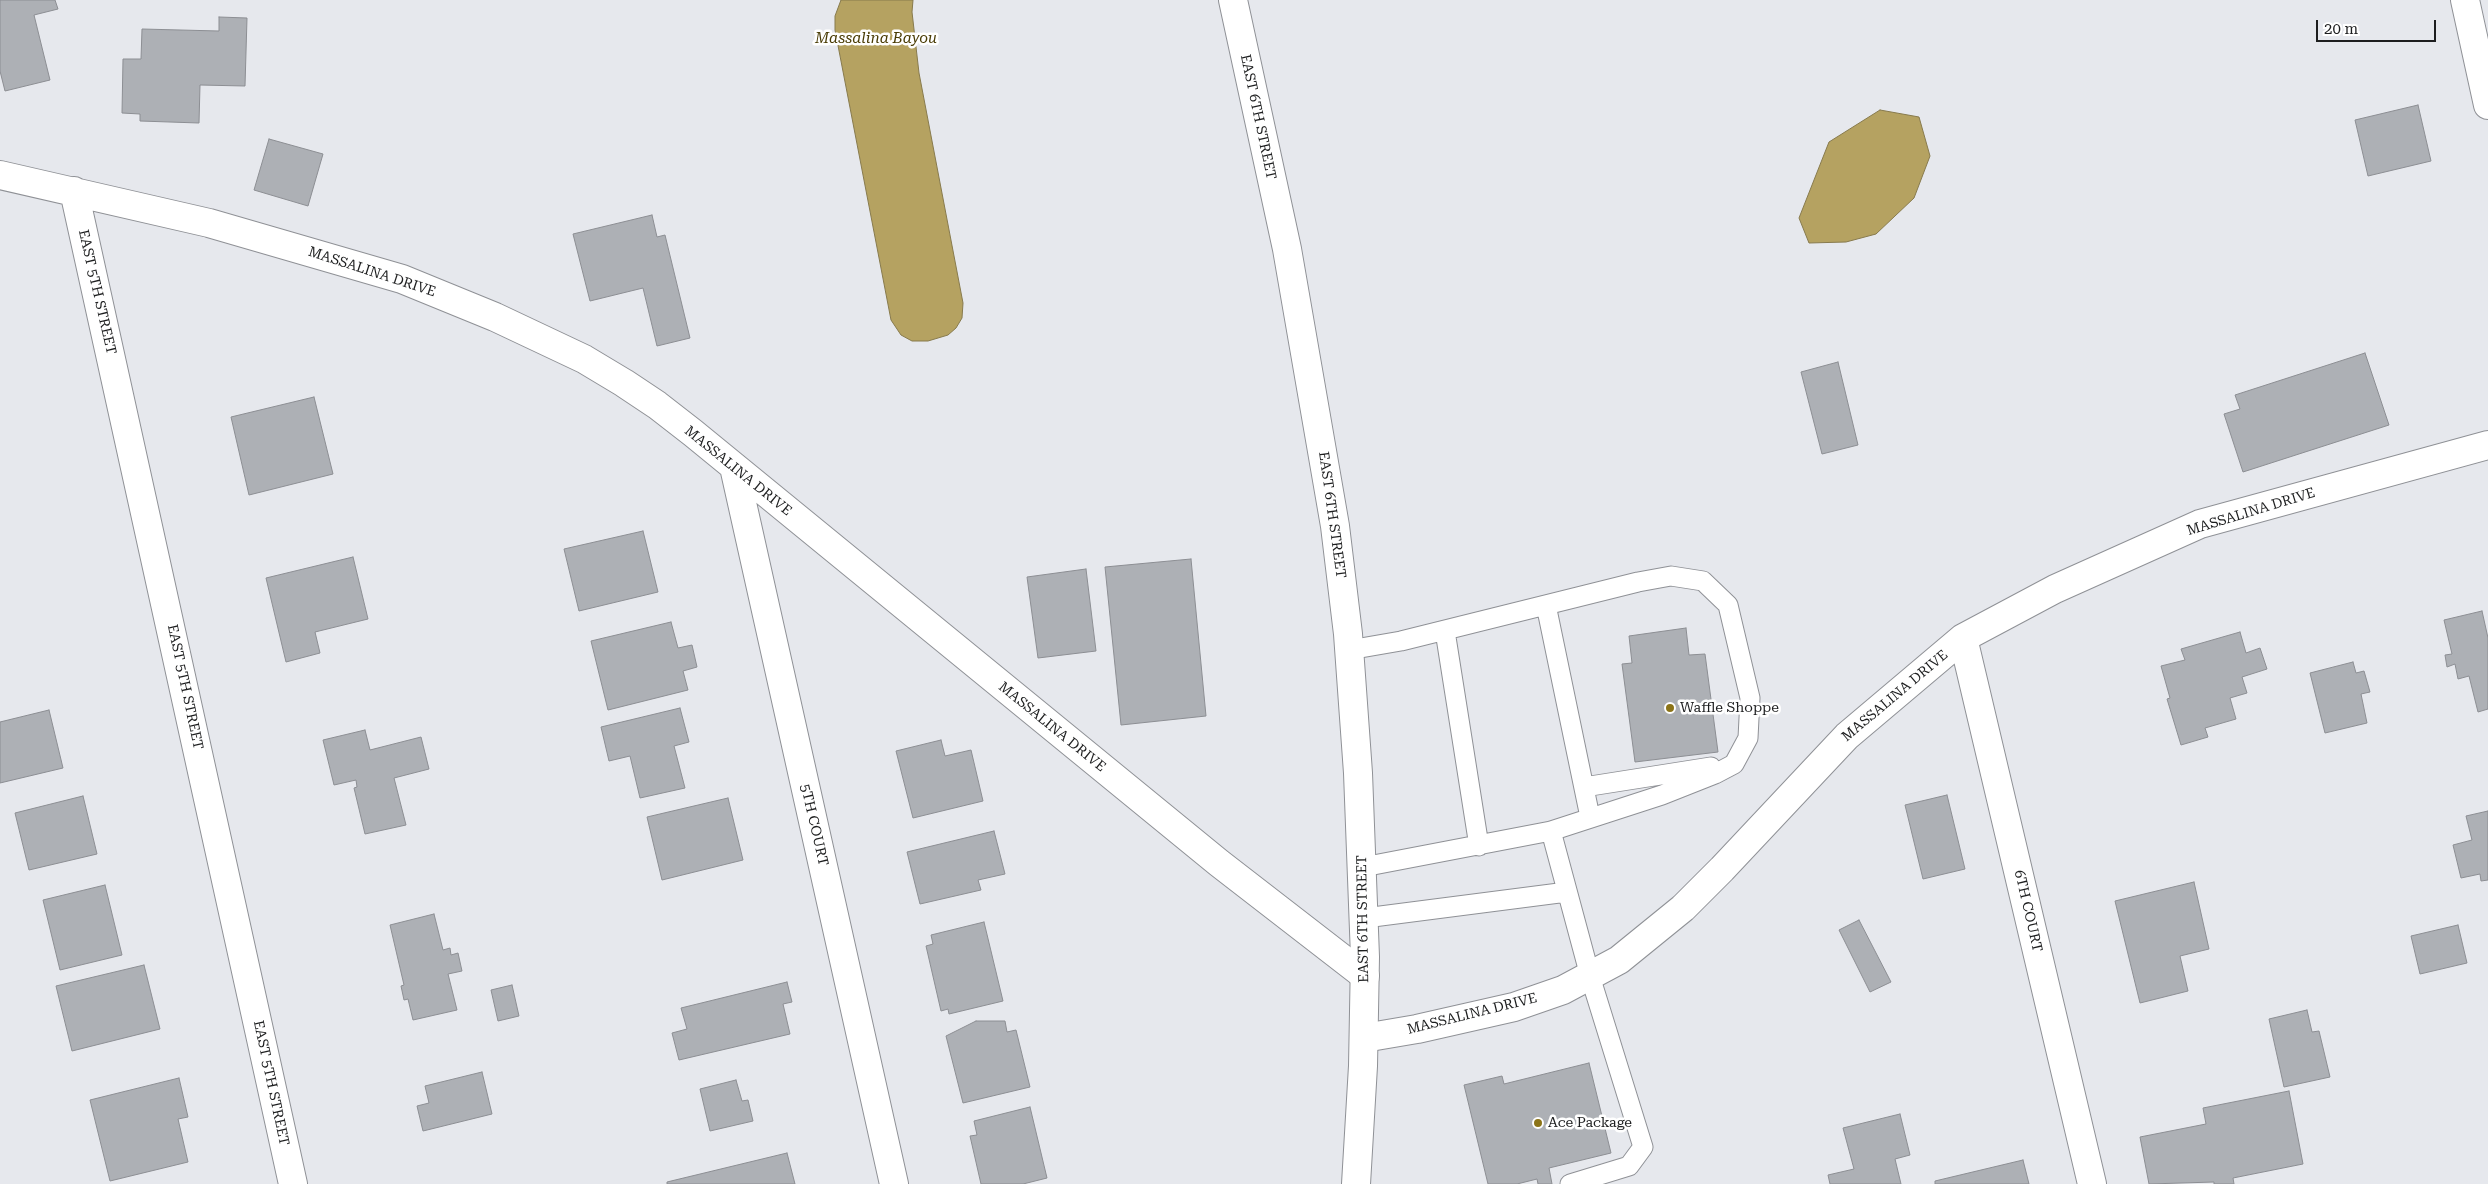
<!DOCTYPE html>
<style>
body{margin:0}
#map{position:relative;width:2488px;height:1184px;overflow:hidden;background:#e6e8ed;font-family:"Roboto Serif",serif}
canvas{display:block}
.scale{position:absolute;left:2316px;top:20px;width:120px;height:22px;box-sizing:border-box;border:2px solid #1d1e1f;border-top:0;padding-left:6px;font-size:15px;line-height:18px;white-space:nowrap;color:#1d1e1f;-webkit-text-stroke:4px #fff;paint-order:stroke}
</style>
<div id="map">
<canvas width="2488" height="1184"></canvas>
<div class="scale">20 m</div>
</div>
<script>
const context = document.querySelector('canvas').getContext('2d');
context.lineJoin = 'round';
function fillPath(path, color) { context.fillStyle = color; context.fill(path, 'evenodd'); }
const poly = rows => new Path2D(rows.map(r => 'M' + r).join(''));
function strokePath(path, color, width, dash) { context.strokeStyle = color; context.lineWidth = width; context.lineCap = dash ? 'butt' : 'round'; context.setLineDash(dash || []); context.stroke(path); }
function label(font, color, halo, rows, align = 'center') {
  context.font = font + ' "Roboto Serif",serif'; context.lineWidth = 5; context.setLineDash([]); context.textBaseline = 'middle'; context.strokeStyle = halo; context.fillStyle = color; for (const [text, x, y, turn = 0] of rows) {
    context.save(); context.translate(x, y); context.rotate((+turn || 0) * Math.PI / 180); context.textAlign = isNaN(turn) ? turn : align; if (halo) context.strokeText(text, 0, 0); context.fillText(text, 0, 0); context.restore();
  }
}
const water = poly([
 [841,0,913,0,912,12,919,73,963,303,962,318,956,328,948,335,928,341,912,341,901,335,891,320,835,30,835,16,841,0],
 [1880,110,1919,117,1930,156,1914,198,1876,234,1846,242,1809,243,1799,218,1829,142,1880,110]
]);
fillPath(water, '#b5a261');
strokePath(water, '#877a4d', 1);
const building = poly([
 [0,0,55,0,58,9,34,15,50,80,5,91,0,71,0,0],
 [219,17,247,18,245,86,200,85,199,123,140,121,140,114,122,113,123,59,141,59,142,29,219,31,219,17],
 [2418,105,2431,161,2368,176,2355,120,2418,105],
 [269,139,323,154,308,206,254,190,269,139],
 [652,215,657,237,665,235,690,338,657,346,643,288,590,301,573,234,652,215],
 [2365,353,2389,425,2243,472,2224,414,2240,409,2235,395,2365,353],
 [1838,362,1858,445,1822,454,1801,372,1838,362],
 [314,397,333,474,249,495,231,417,314,397],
 [643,531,658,592,579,611,564,549,643,531],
 [353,557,368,619,315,632,320,653,286,662,266,578,353,557],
 [1191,559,1206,716,1121,725,1105,567,1191,559],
 [1086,569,1096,651,1038,658,1027,577,1086,569],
 [2482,611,2488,638,2488,709,2478,712,2469,676,2458,679,2455,664,2447,667,2445,655,2452,654,2444,620,2482,611],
 [671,622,678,648,692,645,697,667,683,671,688,690,608,710,591,641,671,622],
 [1686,628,1689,655,1705,654,1718,752,1635,762,1622,664,1632,663,1629,636,1686,628],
 [2240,632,2246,653,2260,648,2267,669,2242,677,2247,693,2230,698,2236,719,2205,728,2208,737,2181,745,2167,699,2170,698,2161,666,2185,660,2181,649,2240,632],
 [2353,662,2356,673,2364,671,2370,692,2361,694,2367,723,2325,733,2310,673,2353,662],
 [680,708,689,742,674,746,685,788,640,798,630,756,609,761,601,727,680,708],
 [49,710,63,768,0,783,0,722,49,710],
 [365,730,370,750,421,737,429,769,394,778,406,825,365,834,354,788,357,787,356,780,334,785,323,740,365,730],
 [941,740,945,756,971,750,983,801,913,818,896,751,941,740],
 [1947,795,1965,869,1923,879,1905,805,1947,795],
 [83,796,97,854,29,870,15,813,83,796],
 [728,798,743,860,662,880,647,817,728,798],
 [2488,811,2488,880,2481,881,2480,874,2461,878,2453,845,2472,840,2466,816,2488,811],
 [994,831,1005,874,978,880,981,890,920,904,907,852,994,831],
 [2194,882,2209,949,2180,956,2188,991,2140,1003,2115,901,2194,882],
 [105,885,122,955,60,970,43,900,105,885],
 [434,914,443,950,450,948,451,955,458,953,462,971,448,974,457,1010,413,1020,408,999,404,1000,401,986,404,985,390,925,434,914],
 [1859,920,1891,982,1870,992,1839,930,1859,920],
 [984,922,1003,1001,949,1014,948,1009,941,1011,926,946,933,944,931,935,984,922],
 [2458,925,2467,963,2420,974,2411,936,2458,925],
 [144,965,160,1029,72,1051,56,986,144,965],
 [787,982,792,1002,783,1004,790,1034,679,1060,672,1033,687,1029,681,1008,787,982],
 [512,985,519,1016,498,1021,491,990,512,985],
 [2307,1010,2312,1032,2319,1031,2330,1077,2284,1087,2269,1019,2307,1010],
 [976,1021,1005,1021,1007,1032,1016,1030,1030,1087,963,1103,946,1036,976,1021],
 [1589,1063,1611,1153,1549,1168,1552,1184,1538,1184,1537,1179,1517,1184,1488,1184,1464,1085,1502,1076,1504,1084,1589,1063],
 [482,1072,492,1114,423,1131,417,1106,429,1103,425,1086,482,1072],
 [179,1078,188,1117,178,1119,188,1162,110,1181,90,1100,179,1078],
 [736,1080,742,1101,748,1100,753,1121,710,1131,700,1089,736,1080],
 [2289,1091,2303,1164,2233,1178,2234,1184,2214,1184,2214,1182,2149,1184,2140,1137,2206,1124,2203,1108,2289,1091],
 [1030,1107,1047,1178,1023,1184,981,1184,970,1136,977,1135,974,1121,1030,1107],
 [1900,1114,1910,1155,1895,1159,1901,1184,1830,1184,1828,1175,1854,1169,1843,1128,1900,1114],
 [787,1153,795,1184,667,1184,667,1182,787,1153],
 [2023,1160,2029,1184,1935,1184,1935,1181,2023,1160]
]);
fillPath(building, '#adb0b5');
strokePath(building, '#8c8e93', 1);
const lane = poly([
 [1546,605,1590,817],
 [1445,631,1479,846],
 [1349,650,1401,641,1638,582,1671,576,1703,581,1728,605,1750,698,1748,738,1734,764,1715,774,1662,795,1551,831,1363,867],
 [1584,787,1711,767],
 [1551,831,1590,976,1643,1147,1629,1166,1570,1184],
 [1365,918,1567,892]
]);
const street = poly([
 [2465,0,2488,105],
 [0,175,209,223,402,279,495,317,584,359,624,383,657,405,693,433,1219,863,1365,976],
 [74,191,293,1184],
 [734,467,894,1184],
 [1963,638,2092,1184],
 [1364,1038,1417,1029,1514,1007,1563,990,1619,960,1683,908,1722,869,1847,736,1963,638,2055,589,2200,524,2488,445]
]);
const primary = poly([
 [1233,0,1287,249,1335,526,1348,634,1358,773,1365,957,1363,1066,1356,1184]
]);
strokePath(lane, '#8f9196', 21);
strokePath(street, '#8f9196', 30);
strokePath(primary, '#8f9196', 30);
strokePath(lane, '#fff', 19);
strokePath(street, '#fff', 28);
strokePath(primary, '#fff', 28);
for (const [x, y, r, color] of [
 [1670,708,5,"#8c7418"],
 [1538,1123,5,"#8c7418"]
]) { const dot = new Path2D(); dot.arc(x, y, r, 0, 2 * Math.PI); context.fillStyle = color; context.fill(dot); strokePath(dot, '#fff', 2); }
label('14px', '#1d1e1f', '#fff', [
 ["EAST 6TH STREET",1258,117,78],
 ["MASSALINA DRIVE",372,272,18],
 ["EAST 5TH STREET",97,292,77],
 ["MASSALINA DRIVE",738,471,39],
 ["MASSALINA DRIVE",2251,512,-17],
 ["EAST 6TH STREET",1332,515,82],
 ["EAST 5TH STREET",185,687,78],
 ["MASSALINA DRIVE",1895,696,-40],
 ["MASSALINA DRIVE",1052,727,39],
 ["5TH COURT",814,825,77],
 ["6TH COURT",2028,911,77],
 ["EAST 6TH STREET",1363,919,-91],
 ["MASSALINA DRIVE",1472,1014,-14],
 ["EAST 5TH STREET",271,1083,78]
]);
label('14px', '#1d1e1f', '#fff', [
 ["Waffle Shoppe",1680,708],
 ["Ace Package",1548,1123]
], 'left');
label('italic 15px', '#493b04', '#fff', [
 ["Massalina Bayou",876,39]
]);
</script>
